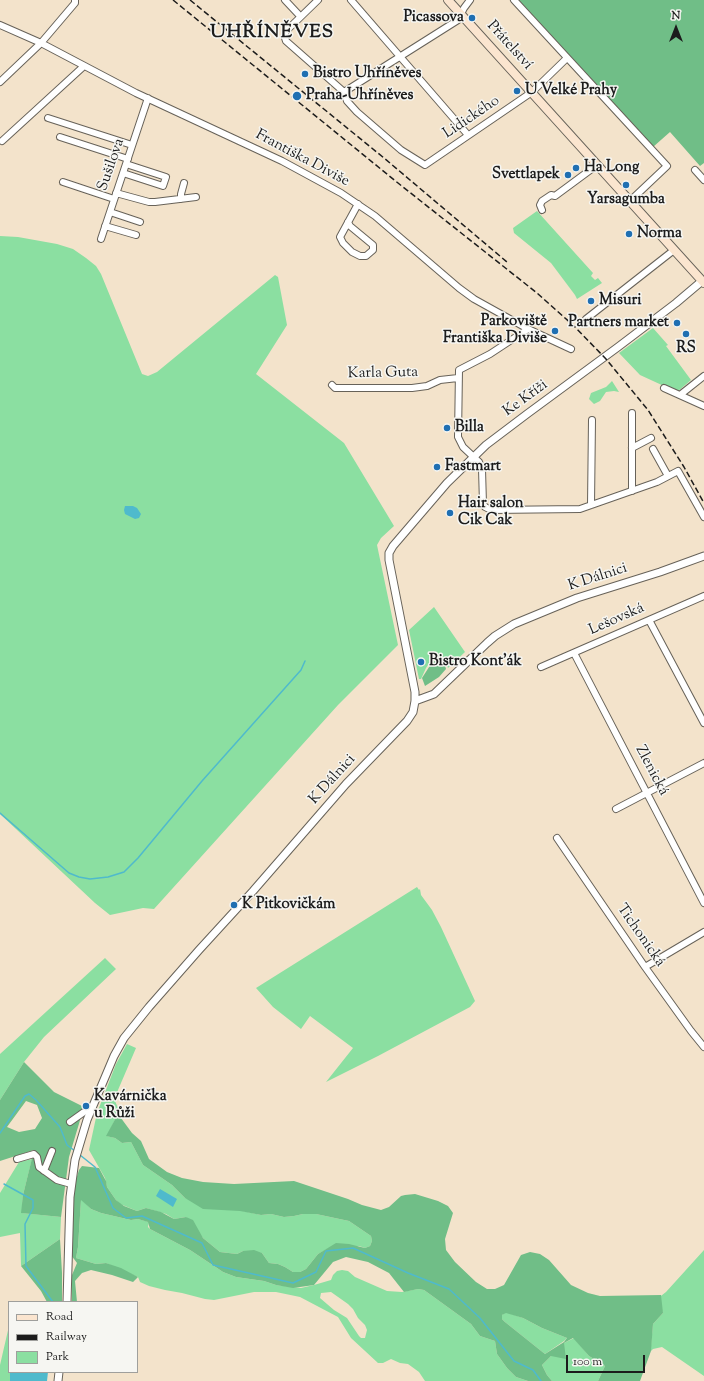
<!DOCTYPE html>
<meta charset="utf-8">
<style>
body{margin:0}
#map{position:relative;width:704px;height:1381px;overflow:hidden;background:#f3e3cb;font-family:"Sorts Mill Goudy",serif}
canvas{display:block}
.legend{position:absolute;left:8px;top:1301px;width:130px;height:72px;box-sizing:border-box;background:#f6f6f2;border:1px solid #9f9f9c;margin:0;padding:5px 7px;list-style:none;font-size:12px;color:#1c1c1c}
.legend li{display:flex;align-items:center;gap:8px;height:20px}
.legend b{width:20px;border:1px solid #9f9f9c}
.north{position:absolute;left:656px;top:8px;width:40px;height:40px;-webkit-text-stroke:3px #f6f6f2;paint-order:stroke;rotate:0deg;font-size:11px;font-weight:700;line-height:16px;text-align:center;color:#1c1c1c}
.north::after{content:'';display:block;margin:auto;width:14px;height:18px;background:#1c1c1c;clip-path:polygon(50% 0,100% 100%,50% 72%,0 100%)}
.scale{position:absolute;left:566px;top:1355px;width:79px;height:18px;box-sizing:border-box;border:2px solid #1c1c1c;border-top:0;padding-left:5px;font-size:12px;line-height:14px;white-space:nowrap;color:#1c1c1c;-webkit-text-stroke:3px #f6f6f2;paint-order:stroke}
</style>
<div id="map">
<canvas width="704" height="1381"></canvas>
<ul class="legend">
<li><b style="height:5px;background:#fbe5cf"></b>Road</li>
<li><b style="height:5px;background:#1c1c1c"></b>Railway</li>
<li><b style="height:11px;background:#8bdfa1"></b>Park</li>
</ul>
<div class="north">N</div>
<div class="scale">100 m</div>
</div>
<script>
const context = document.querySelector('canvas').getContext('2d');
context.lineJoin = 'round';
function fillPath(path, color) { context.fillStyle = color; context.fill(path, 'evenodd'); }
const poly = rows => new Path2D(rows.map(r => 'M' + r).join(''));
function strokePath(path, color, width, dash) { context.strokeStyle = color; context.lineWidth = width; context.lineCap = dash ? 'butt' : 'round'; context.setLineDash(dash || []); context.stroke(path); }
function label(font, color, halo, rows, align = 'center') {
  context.font = font + ' "Sorts Mill Goudy",serif'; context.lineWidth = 3; context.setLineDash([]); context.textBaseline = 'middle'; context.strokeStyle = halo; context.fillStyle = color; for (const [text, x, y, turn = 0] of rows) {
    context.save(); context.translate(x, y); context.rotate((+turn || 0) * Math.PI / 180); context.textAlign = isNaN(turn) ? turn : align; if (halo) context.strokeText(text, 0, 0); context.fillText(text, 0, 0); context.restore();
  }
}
fillPath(poly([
 [537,211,593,273,591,276,595,280,598,278,602,283,577,299,575,295,551,263,514,233,513,228],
 [0,236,18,237,57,244,73,249,86,258,96,266,101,274,142,374,148,376,157,372,275,275,278,277,287,325,256,374,344,443,394,526,381,538,377,545,398,645,338,705,154,909,143,908,110,915,95,903,0,814],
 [653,328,668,345,666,346,691,380,677,392,640,375,619,353],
 [612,381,619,392,614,391,606,392,600,401,594,404,589,399,591,393,606,387],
 [434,607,465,652,448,668,444,657,438,657,430,662,426,668,421,679,419,679,409,630],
 [417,887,419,890,420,889,421,895,432,910,441,927,475,1001,470,1007,378,1056,326,1082,353,1048,310,1016,301,1029,273,1007,256,988],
 [105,958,116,969,44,1037,24,1062,0,1100,0,1054],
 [127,1044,136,1048,118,1090,115,1101,118,1108,118,1114,107,1136,115,1138,122,1143,131,1142,143,1165,172,1185,185,1198,261,1215,271,1214,284,1217,294,1216,303,1214,316,1214,349,1221,371,1236,372,1241,370,1246,365,1248,359,1246,327,1249,318,1254,306,1269,300,1272,293,1272,285,1267,278,1264,269,1263,262,1253,243,1251,237,1254,220,1252,203,1238,186,1217,174,1219,166,1214,146,1208,137,1211,120,1204,116,1200,107,1187,105,1178,89,1150,97,1113,116,1064],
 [32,1159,23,1195,22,1213,61,1217,60,1239,21,1266,20,1233,0,1237,0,1193,19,1162],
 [81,1199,91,1209,101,1213,131,1220,138,1219,149,1222,148,1227,150,1229,190,1250,223,1272,236,1277,264,1281,276,1285,301,1288,314,1285,331,1280,333,1275,337,1271,342,1270,348,1271,355,1277,387,1291,402,1292,418,1289,424,1290,471,1324,480,1336,495,1341,497,1354,507,1368,516,1377,528,1381,425,1381,419,1372,408,1364,400,1363,391,1359,383,1363,378,1363,351,1338,338,1317,300,1297,276,1292,254,1292,214,1300,205,1299,182,1293,165,1290,149,1286,140,1282,138,1277,106,1263,96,1264,76,1258,78,1247],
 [331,1292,348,1304,353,1309,358,1318,365,1325,367,1330,365,1338,361,1338,359,1336,347,1318,334,1310,320,1298,321,1293],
 [704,1250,704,1376,662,1347,653,1349,651,1351,651,1345,653,1324,663,1313,657,1299,666,1292],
 [506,1312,523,1318,542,1328,567,1338,564,1341,545,1354,505,1322,502,1319,502,1315],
 [9,1326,9,1372,10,1372,10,1381,0,1381,0,1365],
 [574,1338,589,1356,605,1366,598,1381,552,1381,547,1375,542,1365,564,1343]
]), '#8bdfa1');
fillPath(poly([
 [516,0,704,0,704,163,700,166,670,132,653,147],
 [438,658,443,659,446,669,439,677,425,686,422,678,431,664],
 [24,1062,54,1092,84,1107,69,1157,61,1217,21,1213,23,1195,34,1150,0,1161,0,1100],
 [26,1101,37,1105,42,1118,35,1129,19,1132,7,1127],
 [118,1114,132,1133,141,1141,149,1159,167,1172,182,1178,203,1182,234,1184,294,1181,348,1199,362,1205,381,1210,389,1207,401,1196,405,1195,415,1194,438,1201,448,1206,453,1213,445,1239,446,1250,455,1262,476,1282,487,1289,495,1289,504,1285,521,1255,530,1252,540,1254,549,1260,571,1285,588,1293,600,1296,661,1295,663,1313,653,1324,651,1351,640,1381,598,1381,605,1366,589,1356,573,1338,564,1343,566,1359,551,1356,542,1365,547,1375,552,1381,528,1381,516,1377,507,1368,497,1354,495,1341,480,1336,471,1324,424,1290,418,1289,404,1292,389,1273,368,1262,346,1257,333,1262,314,1285,293,1288,276,1285,264,1281,236,1277,223,1272,190,1250,150,1229,148,1222,138,1219,131,1220,101,1213,91,1209,81,1200,78,1247,76,1258,96,1264,106,1263,121,1268,138,1277,133,1282,112,1275,91,1270,82,1273,75,1281,77,1302,72,1302,72,1275,77,1263,71,1255,74,1186,79,1170,82,1166,99,1168,106,1181,107,1187,116,1200,124,1206,137,1211,146,1208,161,1212,174,1219,186,1217,193,1220,203,1238,220,1252,237,1254,243,1251,254,1250,262,1253,269,1263,278,1264,285,1267,293,1272,300,1272,306,1269,318,1254,336,1243,349,1244,365,1248,370,1246,372,1241,371,1236,349,1221,316,1214,303,1214,294,1216,284,1217,271,1214,261,1215,240,1211,203,1209,185,1198,172,1185,143,1165,131,1142,122,1143,115,1138,106,1136],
 [506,1313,523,1318,542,1328,567,1338,564,1342,545,1354,505,1322,502,1319,502,1315],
 [60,1239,62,1273,62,1302,47,1302,41,1291,21,1266]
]), '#70be87');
fillPath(poly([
 [125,506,133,506,137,508,141,514,139,518,135,519,125,514,124,510],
 [160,1189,177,1199,173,1207,156,1196],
 [10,1372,48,1372,47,1381,10,1381]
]), '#4fbacc');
strokePath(poly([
 [0,813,69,873,79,877,90,879,108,877,124,872,138,858,202,781,301,670,305,661],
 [0,1133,25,1096,29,1094,36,1100,60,1127,67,1145,75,1151],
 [80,1155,95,1167,113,1208,126,1218,142,1216,202,1243,213,1265,293,1283,316,1272,326,1251,353,1248,408,1273,449,1289,480,1318,514,1361,533,1370,541,1381],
 [4,1184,33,1200,33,1208,25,1224,26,1266,53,1302]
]), '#4fbacc', 1.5);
const minor = poly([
 [285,0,300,16],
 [318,0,285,32,285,38,286,41,344,92,347,101,357,112,401,150,425,165,532,92,567,58],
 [351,0,468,135],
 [514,0,667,166,630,201],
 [0,25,41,43,136,93,282,161,341,193,375,216,459,288,474,299,528,329,571,349],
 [0,82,41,43,75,3,75,0],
 [344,92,458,20,464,8,470,0],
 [48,118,132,145],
 [60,137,128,159],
 [2,141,84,66],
 [695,170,704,180],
 [123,173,163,186,166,177,126,164],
 [63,182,114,199],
 [116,193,149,202,155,202,196,197],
 [181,199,181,194,184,183],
 [542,210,540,205,542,201,551,195,555,196,597,165],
 [110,212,140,222],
 [348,222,350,226,373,245,373,250,366,256,360,256,352,252,343,243,340,237,358,204],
 [105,226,136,235],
 [101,239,148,98],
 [586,319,674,250],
 [528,329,490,354,459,370,458,437,463,447,479,462,482,469,483,504,485,507,491,510,580,509,657,482,678,471,704,517],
 [332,385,335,388,412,388,427,386,440,380,458,378],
 [664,388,704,406],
 [680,395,704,376],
 [632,448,651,438],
 [653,449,668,476],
 [632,491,632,413],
 [591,505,592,420],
 [649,620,704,723],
 [574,653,704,903],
 [541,667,704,596],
 [616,809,704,763],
 [557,838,645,967,691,1031,704,1047],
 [645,967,704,932],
 [70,1122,84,1112,87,1111,90,1112],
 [17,1159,34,1154,37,1157,39,1167,57,1180,71,1184],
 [44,1171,52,1151]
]);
const tertiary = poly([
 [415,701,434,694,487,643,495,636,514,624,577,598,660,572,704,556],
 [67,1302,70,1197,75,1160,87,1120,114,1056,124,1038,149,1007,199,950,253,891,346,784,407,721,413,712,415,701,415,692,389,560,389,553,393,546,447,483,486,445,527,414,618,347,676,303,702,281],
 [58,1381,59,1372]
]);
const secondary = poly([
 [448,0,704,283]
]);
strokePath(minor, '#676259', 8);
strokePath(tertiary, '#676259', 9);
strokePath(secondary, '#676259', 10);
strokePath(minor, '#fff', 6);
strokePath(tertiary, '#fff', 7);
strokePath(secondary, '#fbe5cf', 8);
strokePath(poly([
 [173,0,398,183,537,293,574,326,606,359,648,410,684,467,704,503],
 [190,0,384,158,507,262]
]), '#1c1c1c', 1.5, [6, 3]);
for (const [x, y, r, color] of [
 [472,18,4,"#1f6fb2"],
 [305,74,4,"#1f6fb2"],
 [517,91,4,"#1f6fb2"],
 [297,96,5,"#1f6fb2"],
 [576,168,4,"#1f6fb2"],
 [568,175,4,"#1f6fb2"],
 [626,185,4,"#1f6fb2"],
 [629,234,4,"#1f6fb2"],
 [591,301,4,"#1f6fb2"],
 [677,323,4,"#1f6fb2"],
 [555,331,4,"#1f6fb2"],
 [686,334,4,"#1f6fb2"],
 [447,428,4,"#1f6fb2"],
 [437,467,4,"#1f6fb2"],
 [450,513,4,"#1f6fb2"],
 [421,662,4,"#1f6fb2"],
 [234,905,4,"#1f6fb2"],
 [86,1106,4,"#1f6fb2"]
]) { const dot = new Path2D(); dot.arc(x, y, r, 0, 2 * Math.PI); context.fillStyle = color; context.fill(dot); strokePath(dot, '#f6f6f2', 1.5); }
label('bold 15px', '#1c1c1c', '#f6f6f2', [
 ["Picassova",464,18,"right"],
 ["Bistro Uhříněves",313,74],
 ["U Velké Prahy",525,91],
 ["Praha-Uhříněves",306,96],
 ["Ha Long",584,168],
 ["Svettlapek",560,175,"right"],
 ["Yarsagumba",626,200,"center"],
 ["Norma",637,234],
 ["Misuri",599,301],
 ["Parkoviště",547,322,"right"],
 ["Františka Diviše",547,339,"right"],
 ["Partners market",669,323,"right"],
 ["RS",686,349,"center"],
 ["Billa",455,428],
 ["Fastmart",445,467],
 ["Hair salon",458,504],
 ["Cik Cak",458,521],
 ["Bistro Kont'ák",429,662],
 ["K Pitkovičkám",242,905],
 ["Kavárnička",94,1097],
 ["u Růži",94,1114]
], 'left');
label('15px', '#1c1c1c', '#f6f6f2', [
 ["Přátelství",509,46,48],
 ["Lidického",472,118,-34],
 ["Františka Diviše",302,159,28],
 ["Sušilova",112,165,-71],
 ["Karla Guta",383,374,-1],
 ["Ke Kříži",526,399,-36],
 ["K Dálnici",598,578,-18],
 ["Lešovská",617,620,-24],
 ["Zlenická",651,771,62],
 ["K Dálnici",333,780,-48],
 ["Tichonická",640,936,55]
]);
context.letterSpacing = '1px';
label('bold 19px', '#1c1c1c', '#f6f6f2', [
 ["UHŘÍNĚVES",272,34]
]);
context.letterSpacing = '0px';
</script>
